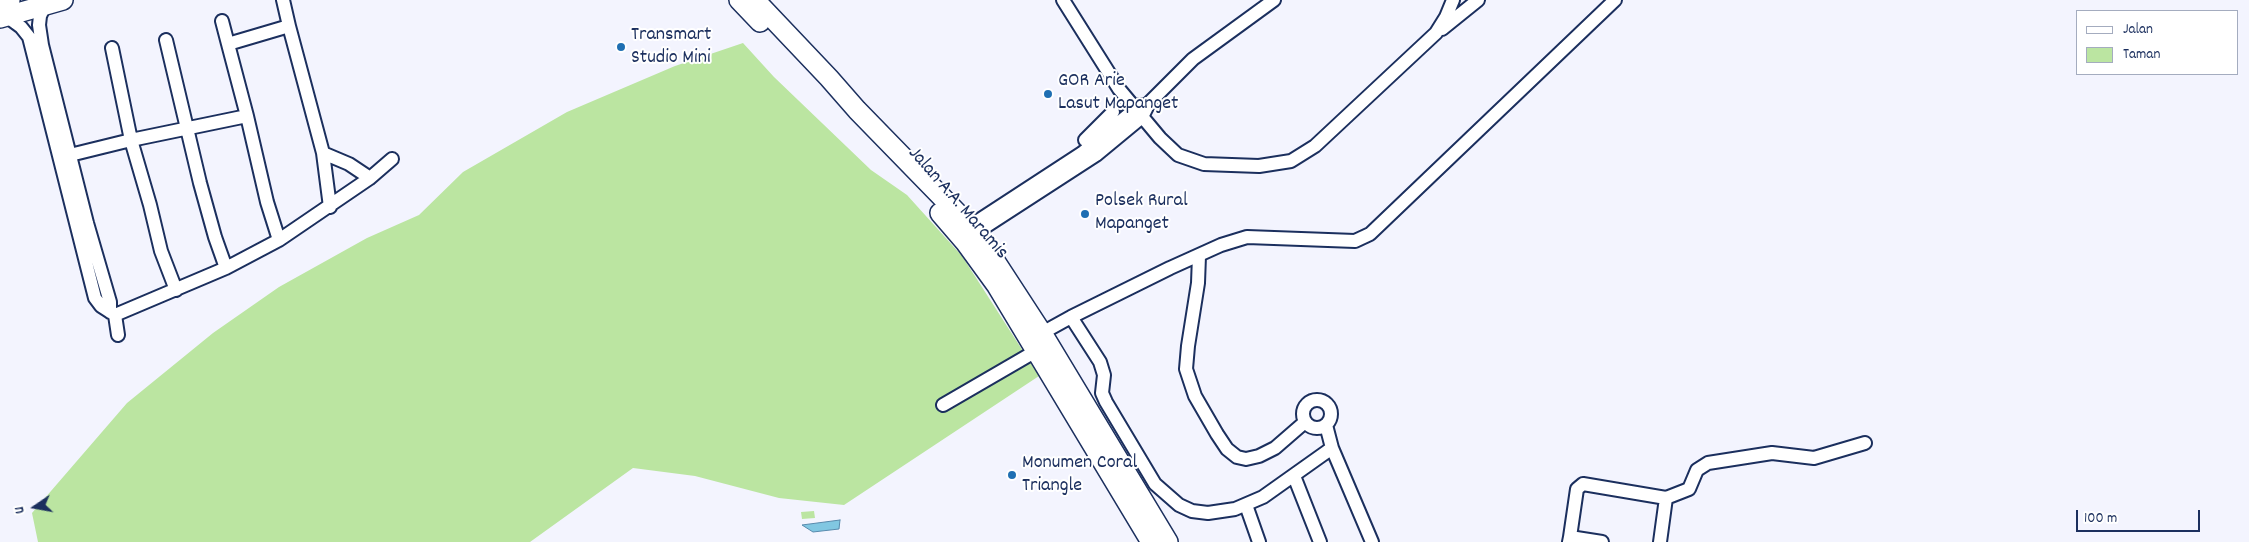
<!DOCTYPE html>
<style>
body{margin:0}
#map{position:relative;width:2249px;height:542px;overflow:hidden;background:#f3f4fe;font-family:Dekko,sans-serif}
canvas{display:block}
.legend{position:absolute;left:2076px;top:10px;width:162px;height:65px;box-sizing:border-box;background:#fff;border:1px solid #a4acbf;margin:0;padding:6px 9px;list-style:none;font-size:15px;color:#1b2f5e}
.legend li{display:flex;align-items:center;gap:10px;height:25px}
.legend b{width:25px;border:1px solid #a4acbf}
.north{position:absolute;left:10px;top:482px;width:50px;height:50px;-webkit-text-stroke:4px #fff;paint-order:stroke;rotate:258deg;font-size:14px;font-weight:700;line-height:20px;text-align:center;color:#1b2f5e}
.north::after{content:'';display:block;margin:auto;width:18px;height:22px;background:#1b2f5e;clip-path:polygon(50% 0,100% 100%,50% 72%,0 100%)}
.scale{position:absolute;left:2076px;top:510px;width:124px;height:22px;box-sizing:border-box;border:2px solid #1b2f5e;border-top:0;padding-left:6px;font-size:15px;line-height:18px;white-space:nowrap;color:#1b2f5e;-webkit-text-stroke:4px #fff;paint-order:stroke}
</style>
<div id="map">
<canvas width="2249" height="542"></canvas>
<ul class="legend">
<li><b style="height:6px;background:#fff"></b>Jalan</li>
<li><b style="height:14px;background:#bbe5a1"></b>Taman</li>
</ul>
<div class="north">U</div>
<div class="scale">100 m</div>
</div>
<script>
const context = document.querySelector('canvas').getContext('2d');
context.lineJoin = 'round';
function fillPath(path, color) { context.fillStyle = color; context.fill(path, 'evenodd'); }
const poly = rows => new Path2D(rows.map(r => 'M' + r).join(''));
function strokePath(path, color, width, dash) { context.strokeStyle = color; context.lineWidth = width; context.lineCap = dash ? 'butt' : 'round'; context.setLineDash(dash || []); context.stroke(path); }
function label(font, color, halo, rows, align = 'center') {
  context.font = font + ' Dekko,sans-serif'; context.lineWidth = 4; context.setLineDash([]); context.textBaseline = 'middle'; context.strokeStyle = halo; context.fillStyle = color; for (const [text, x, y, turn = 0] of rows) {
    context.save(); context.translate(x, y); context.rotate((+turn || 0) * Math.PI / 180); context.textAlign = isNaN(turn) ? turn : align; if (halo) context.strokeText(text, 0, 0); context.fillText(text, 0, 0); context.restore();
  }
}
fillPath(poly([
 [743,43,774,77,871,170,907,195,962,256,1039,376,844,505,779,498,695,476,633,468,530,542,38,542,32,513,127,403,213,333,279,287,367,238,419,215,463,172,567,112,675,66],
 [814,511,815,518,802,519,801,512]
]), '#bbe5a1');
const water = poly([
 [840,520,839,529,813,532,802,525,840,520]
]);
fillPath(water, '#81c7e2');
strokePath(water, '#588aad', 1);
const minor = poly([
 [1063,0,1119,89,1160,138,1178,155,1204,164,1259,166,1291,161,1315,146,1436,33,1446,17,1453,0],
 [45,5,40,16,39,25,42,45,87,223,110,302,110,312],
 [6,16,21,27,29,37,95,298,101,306,115,315,226,268,279,240,370,178,392,159],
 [222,21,228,44],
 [289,26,323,153,330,207],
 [1442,29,1478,0],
 [166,40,200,183,215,237,226,268],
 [112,48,131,140,150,205,161,251,176,290],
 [247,116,267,202,279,240],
 [1085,140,1113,112],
 [323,153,349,164,370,178],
 [70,155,131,140,247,116,228,44,289,26,283,0],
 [967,228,1082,153,1140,105],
 [971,236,1096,155,1142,117,1149,103,1193,59,1274,0],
 [1199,256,1198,283,1188,346,1186,369,1195,396,1217,434,1227,449,1237,457,1246,459,1259,456,1275,448,1305,422],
 [115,315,118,335],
 [1071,317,1170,268,1221,245,1247,237,1355,241,1370,234,1615,0],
 [1042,333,1071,317,1100,362,1104,375,1102,393,1106,402,1155,484,1179,505,1192,511,1208,513,1235,509,1263,497,1332,448,1326,425],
 '1303 414a14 14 0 1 1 28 0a14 14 0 1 1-28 0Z',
 [943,405,1036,351],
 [1332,448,1372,542],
 [1294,476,1320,542],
 [1666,498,1689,489,1697,470,1708,463,1772,453,1814,458,1865,443],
 [1246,505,1259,542],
 [1570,537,1577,489,1583,484,1666,498,1660,542],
 [1569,542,1570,537,1602,542]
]);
const highway = poly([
 [739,0,760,22],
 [755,0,829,78,857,110,970,226,984,244,1042,333,1168,542],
 [0,3,10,0],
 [0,18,63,0],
 [940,213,965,242,997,286,1151,542]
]);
strokePath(minor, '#1b2f5e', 16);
strokePath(highway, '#1b2f5e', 22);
strokePath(minor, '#fff', 12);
strokePath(highway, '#fff', 19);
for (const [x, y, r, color] of [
 [621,47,5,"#1f6fb2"],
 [1048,94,5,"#1f6fb2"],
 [1085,214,5,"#1f6fb2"],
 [1012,475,5,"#1f6fb2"]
]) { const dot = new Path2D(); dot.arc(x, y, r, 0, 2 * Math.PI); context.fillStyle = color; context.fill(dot); strokePath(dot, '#fff', 2); }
label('20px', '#1b2f5e', '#fff', [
 ["Transmart",631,36],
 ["Studio Mini",631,59],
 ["GOR Arie",1058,82],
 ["Lasut Mapanget",1058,105],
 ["Polsek Rural",1095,202],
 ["Mapanget",1095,225],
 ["Monumen Coral",1022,464],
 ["Triangle",1022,487]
], 'left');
label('20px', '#1b2f5e', '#fff', [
 ["Jalan A.A. Maramis",957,204,49]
]);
</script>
